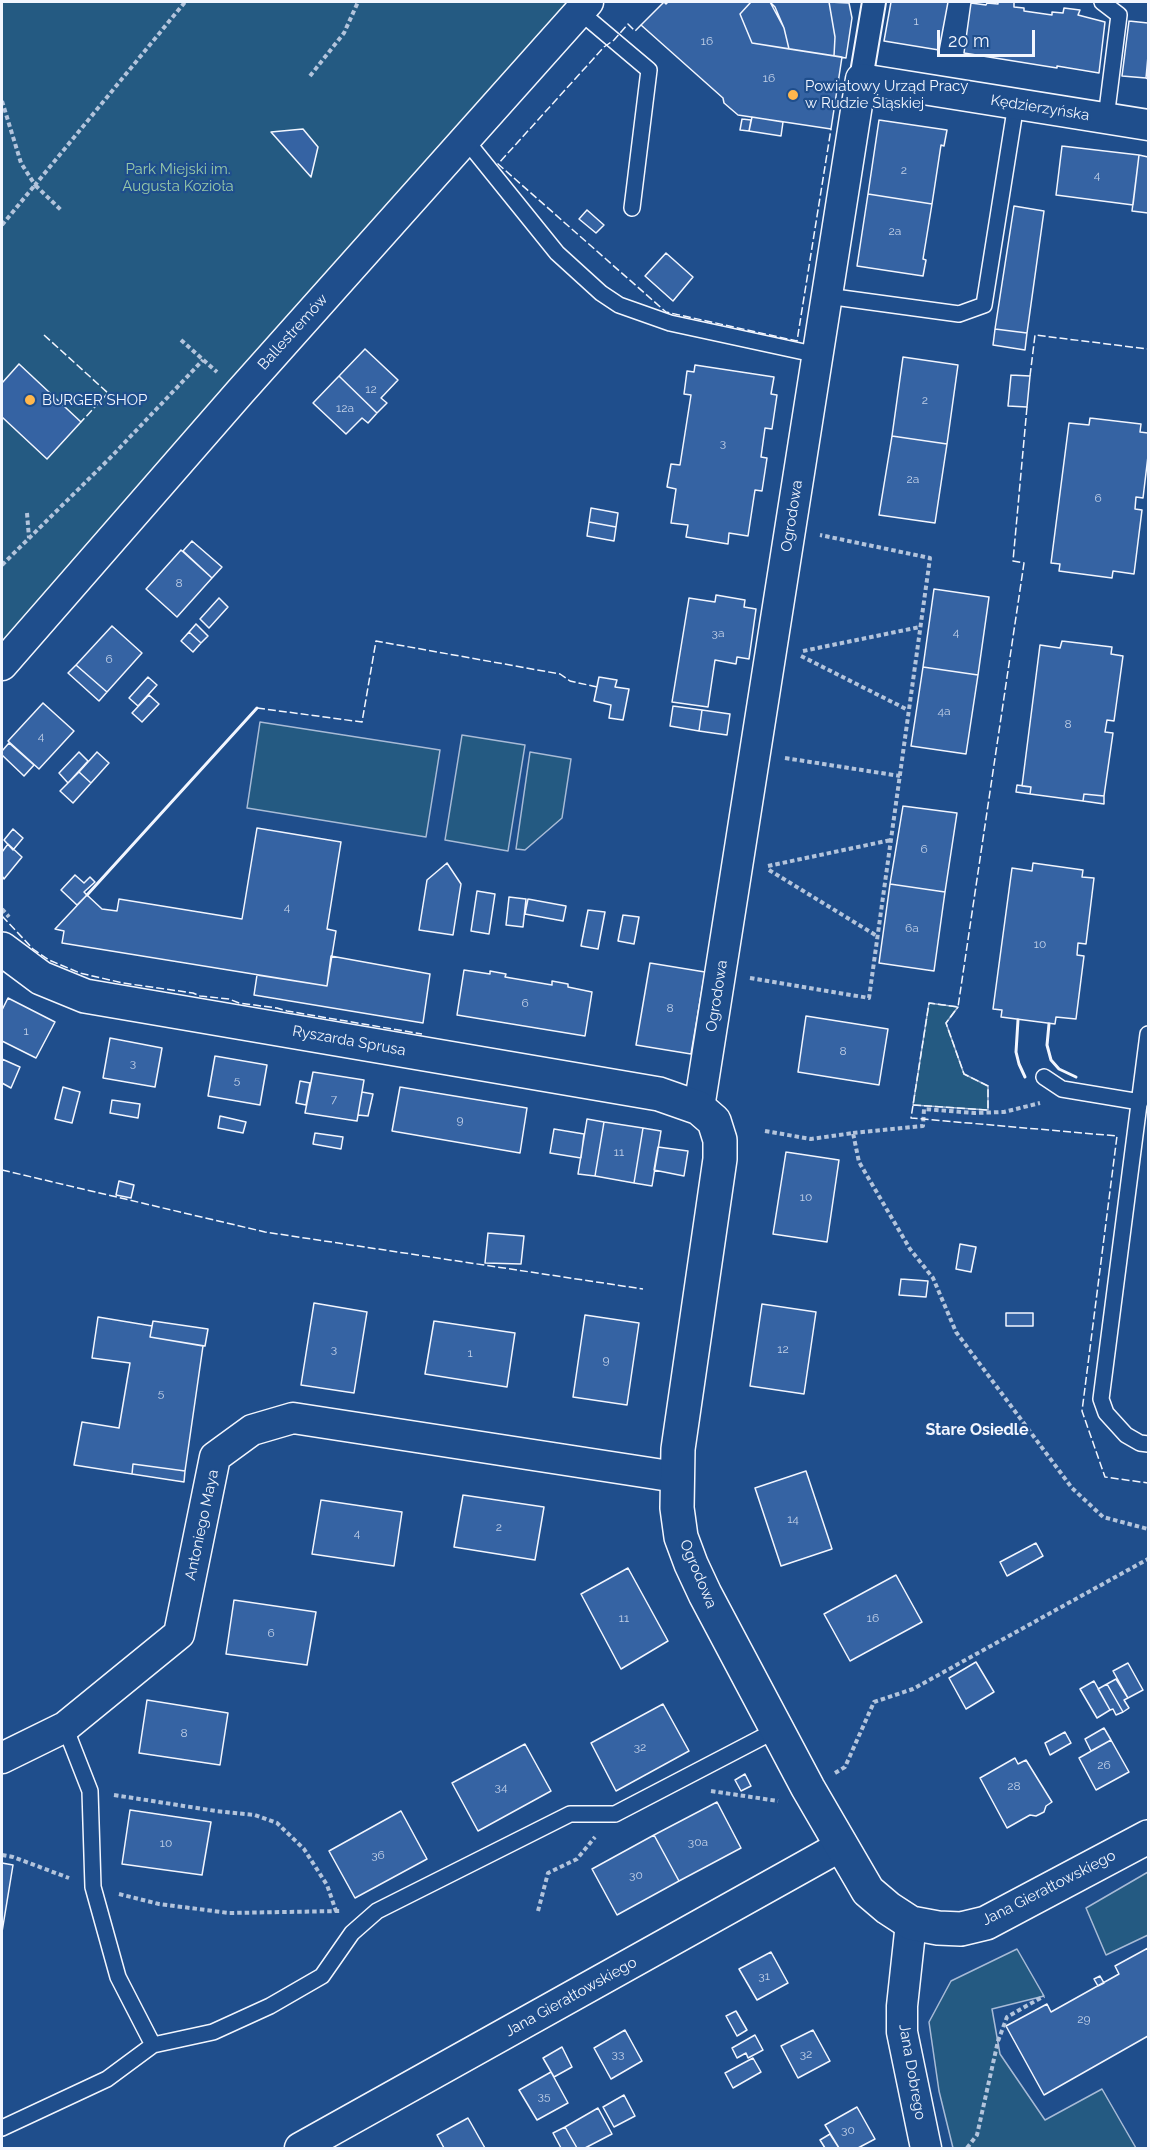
<!DOCTYPE html>
<meta charset="utf-8">
<style>
body{margin:0}
#map{position:relative;width:1150px;height:2150px;overflow:hidden;background:#1f4e8c;font-family:Raleway,sans-serif}
canvas{display:block}
.frame{position:absolute;inset:0;border:3px solid #f2f6ff;pointer-events:none}
.scale{position:absolute;left:937px;top:30px;width:98px;height:27px;box-sizing:border-box;border:3px solid #f2f6ff;border-top:0;padding-left:8px;font-size:18px;line-height:21px;white-space:nowrap;color:#f2f6ff;-webkit-text-stroke:4px #1f4e8c;paint-order:stroke}
</style>
<div id="map">
<canvas width="1150" height="2150"></canvas>
<div class="frame"></div>
<div class="scale">20 m</div>
</div>
<script>
const context = document.querySelector('canvas').getContext('2d');
context.lineJoin = 'round';
function fillPath(path, color) { context.fillStyle = color; context.fill(path, 'evenodd'); }
const poly = rows => new Path2D(rows.map(r => 'M' + r).join(''));
function strokePath(path, color, width, dash) { context.strokeStyle = color; context.lineWidth = width; context.lineCap = dash ? 'butt' : 'round'; context.setLineDash(dash || []); context.stroke(path); }
function label(font, color, halo, rows, align = 'center') {
  context.font = font + ' Raleway,sans-serif'; context.lineWidth = 4.5; context.setLineDash([]); context.textBaseline = 'middle'; context.strokeStyle = halo; context.fillStyle = color; for (const [text, x, y, turn = 0] of rows) {
    context.save(); context.translate(x, y); context.rotate((+turn || 0) * Math.PI / 180); context.textAlign = isNaN(turn) ? turn : align; if (halo) context.strokeText(text, 0, 0); context.fillText(text, 0, 0); context.restore();
  }
}
const green = poly([
 [2,2,580,2,2,643,2,2],
 [260,722,440,750,426,837,247,808,260,722],
 [462,735,525,745,508,851,445,840,462,735],
 [530,752,571,759,562,818,525,850,516,849,530,752],
 [929,1003,958,1007,946,1023,964,1074,988,1086,988,1110,913,1105,929,1003],
 [1148,1872,1148,1935,1106,1955,1086,1908,1148,1872],
 [1017,1949,1044,1996,992,2009,1000,2054,1045,2120,1102,2089,1136,2148,953,2148,939,2091,929,2022,951,1981,1017,1949]
]);
fillPath(green, '#245a82');
strokePath(green, '#a8bbd7', 1.5);
const building = poly([
 [664,2,666,4,668,2,751,2,740,14,752,43,842,57,831,129,738,115,724,103,723,98,641,25,664,2],
 [751,2,770,2,775,7,784,28,789,49,752,43,740,14,751,2],
 [770,2,829,2,835,37,834,56,789,49,784,28,770,2],
 [829,2,849,3,852,18,846,58,834,56,835,37,829,2],
 [891,2,948,2,939,50,884,41,891,2],
 [998,2,1014,2,1014,7,1024,8,1024,11,1052,15,1052,12,1063,13,1064,8,1080,10,1078,15,1105,22,1099,73,1057,66,1057,68,964,53,971,3,986,5,987,3,998,4,998,2],
 [1129,21,1148,23,1148,56,1146,78,1122,76,1129,21],
 [1148,56,1148,79,1146,78,1148,56],
 [752,117,783,122,781,136,749,131,752,117],
 [742,119,751,120,749,131,740,130,742,119],
 [879,120,947,130,944,146,941,145,932,204,868,194,879,120],
 [303,129,318,147,311,177,271,132,303,129],
 [1062,146,1139,155,1133,205,1056,195,1062,146],
 [1139,155,1148,157,1148,213,1132,211,1139,155],
 [868,194,932,204,923,259,926,260,923,276,857,266,868,194],
 [1014,206,1044,211,1027,333,995,329,1014,206],
 [587,210,604,225,596,233,579,219,587,210],
 [666,253,693,277,673,301,645,276,666,253],
 [995,329,1027,333,1025,350,993,345,995,329],
 [365,349,398,380,381,398,387,403,377,413,339,376,365,349],
 [903,357,958,365,947,444,892,436,903,357],
 [19,364,81,422,47,459,2,417,2,383,19,364],
 [695,365,774,377,771,394,777,395,772,429,765,428,761,457,767,458,762,491,755,490,748,536,729,533,728,544,686,537,688,525,671,523,676,489,667,487,671,464,680,465,691,395,684,394,687,371,694,372,695,365],
 [1011,375,1030,376,1027,407,1008,406,1011,375],
 [339,376,377,413,368,423,362,418,346,434,313,403,339,376],
 [1090,418,1141,424,1140,432,1148,433,1148,456,1143,498,1136,497,1135,509,1142,510,1134,574,1113,571,1112,578,1059,571,1060,564,1051,563,1069,423,1089,425,1090,418],
 [892,436,947,444,935,523,879,515,892,436],
 [591,508,618,513,616,527,589,522,591,508],
 [589,522,616,527,614,541,587,536,589,522],
 [192,541,222,567,212,578,183,551,192,541],
 [181,550,212,578,177,617,146,589,181,550],
 [934,589,989,597,978,675,923,667,934,589],
 [716,595,745,600,744,607,756,609,749,659,737,657,736,664,715,660,708,707,672,702,689,598,715,602,716,595],
 [219,598,228,607,209,628,200,619,219,598],
 [196,624,208,636,201,643,189,632,196,624],
 [112,626,142,653,107,692,76,665,112,626],
 [189,632,201,643,193,652,181,641,189,632],
 [1062,641,1112,647,1111,654,1123,656,1114,721,1107,720,1105,732,1113,733,1104,796,1084,794,1083,801,1030,794,1031,787,1022,786,1040,645,1060,648,1062,641],
 [76,665,107,692,99,701,68,673,76,665],
 [923,667,978,675,966,754,911,746,923,667],
 [148,677,157,685,138,706,129,698,148,677],
 [599,677,617,680,615,687,629,689,623,720,609,718,611,705,594,701,599,677],
 [149,695,159,704,142,722,132,713,149,695],
 [43,703,74,731,39,769,8,741,43,703],
 [673,706,702,710,699,731,670,726,673,706],
 [702,710,730,714,727,735,699,731,702,710],
 [9,743,34,765,24,776,2,755,2,751,9,743],
 [79,752,88,761,68,783,59,773,79,752],
 [97,752,109,763,91,783,79,772,97,752],
 [79,772,91,783,73,803,60,791,79,772],
 [1017,785,1031,787,1030,794,1016,792,1017,785],
 [1084,794,1104,796,1104,804,1083,801,1084,794],
 [903,806,957,813,945,892,890,884,903,806],
 [257,828,341,842,327,929,336,931,327,986,62,943,64,931,55,929,87,895,102,909,117,911,119,899,242,919,257,828],
 [13,829,23,838,13,850,4,840,13,829],
 [8,844,22,857,4,879,2,876,2,852,8,844],
 [447,863,461,884,453,935,419,930,427,880,447,863],
 [1033,863,1083,870,1082,877,1094,878,1086,944,1078,943,1077,955,1084,956,1076,1019,1056,1017,1055,1024,1001,1017,1002,1010,993,1009,1012,868,1032,871,1033,863],
 [75,875,84,883,90,877,95,882,84,892,87,895,77,905,61,890,75,875],
 [890,884,945,892,934,971,879,963,890,884],
 [477,891,495,894,489,934,471,931,477,891],
 [509,897,526,899,523,927,506,925,509,897],
 [528,899,566,906,563,921,525,914,528,899],
 [588,910,605,912,598,949,581,946,588,910],
 [623,915,639,917,634,944,618,941,623,915],
 [331,956,430,974,423,1023,254,995,257,975,327,986,331,956],
 [650,963,705,972,691,1054,636,1045,650,963],
 [464,970,490,974,490,971,506,974,505,977,552,985,552,981,568,984,568,987,592,992,585,1036,457,1015,464,970],
 [8,998,55,1022,36,1058,2,1041,2,1010,8,998],
 [806,1016,888,1029,879,1085,798,1072,806,1016],
 [110,1038,162,1048,155,1087,103,1078,110,1038],
 [215,1056,267,1065,260,1105,208,1096,215,1056],
 [2,1059,20,1067,11,1088,2,1083,2,1059],
 [313,1072,364,1080,357,1121,305,1113,313,1072],
 [300,1081,310,1083,306,1105,296,1103,300,1081],
 [63,1087,80,1092,72,1123,55,1119,63,1087],
 [400,1087,527,1108,520,1153,392,1131,400,1087],
 [362,1092,373,1094,368,1116,358,1115,362,1092],
 [112,1100,140,1104,138,1118,110,1113,112,1100],
 [220,1116,246,1122,243,1133,218,1128,220,1116],
 [587,1119,604,1122,595,1176,578,1174,587,1119],
 [604,1122,643,1128,634,1183,595,1176,604,1122],
 [643,1128,661,1131,652,1186,634,1183,643,1128],
 [554,1129,584,1134,581,1158,550,1153,554,1129],
 [315,1133,343,1137,341,1149,313,1144,315,1133],
 [658,1147,688,1151,684,1176,654,1170,658,1147],
 [786,1152,839,1160,827,1242,773,1234,786,1152],
 [119,1181,134,1185,131,1198,116,1195,119,1181],
 [488,1233,524,1236,521,1264,485,1263,488,1233],
 [960,1244,976,1247,971,1272,956,1269,960,1244],
 [901,1279,928,1281,926,1297,899,1295,901,1279],
 [314,1303,367,1312,354,1393,301,1385,314,1303],
 [762,1304,816,1312,804,1394,750,1386,762,1304],
 [1006,1313,1033,1313,1033,1326,1006,1326,1006,1313],
 [585,1315,639,1323,627,1405,573,1397,585,1315],
 [98,1317,152,1326,150,1337,203,1346,185,1471,133,1464,132,1474,74,1465,82,1422,119,1428,130,1363,92,1358,98,1317],
 [153,1321,208,1329,205,1346,150,1337,153,1321],
 [434,1321,515,1333,507,1387,425,1374,434,1321],
 [133,1464,185,1471,184,1482,132,1474,133,1464],
 [806,1471,832,1549,781,1566,755,1488,806,1471],
 [463,1495,544,1507,535,1560,454,1547,463,1495],
 [321,1500,402,1512,394,1566,312,1554,321,1500],
 [1036,1543,1043,1556,1007,1576,1000,1562,1036,1543],
 [628,1568,668,1641,621,1669,581,1594,628,1568],
 [896,1575,922,1622,850,1661,824,1614,896,1575],
 [234,1600,316,1612,307,1665,226,1654,234,1600],
 [976,1662,994,1692,966,1709,949,1678,976,1662],
 [1128,1663,1143,1690,1128,1698,1113,1671,1128,1663],
 [1116,1679,1128,1698,1124,1700,1129,1708,1123,1712,1107,1684,1116,1679],
 [1094,1681,1110,1710,1097,1718,1080,1689,1094,1681],
 [1107,1684,1123,1712,1116,1715,1113,1709,1110,1710,1098,1689,1107,1684],
 [147,1700,228,1713,220,1765,139,1753,147,1700],
 [663,1704,689,1751,616,1791,591,1743,663,1704],
 [1104,1728,1111,1740,1091,1751,1085,1739,1104,1728],
 [1065,1732,1071,1743,1050,1755,1045,1743,1065,1732],
 [1111,1740,1129,1772,1096,1790,1079,1758,1111,1740],
 [525,1744,551,1791,478,1831,452,1783,525,1744],
 [1015,1758,1018,1764,1026,1760,1052,1802,1046,1806,1044,1812,1036,1816,1030,1815,1007,1828,980,1778,1015,1758],
 [745,1774,751,1786,741,1791,735,1780,745,1774],
 [717,1802,741,1848,679,1881,654,1835,717,1802],
 [130,1810,211,1822,202,1875,122,1864,130,1810],
 [401,1811,427,1859,355,1898,329,1851,401,1811],
 [654,1835,679,1881,617,1915,592,1869,654,1835],
 [2,1863,13,1865,2,1932,2,1863],
 [1148,1948,1148,2036,1044,2095,1006,2026,1047,2004,1051,2012,1119,1974,1115,1966,1148,1948],
 [771,1952,788,1983,757,2000,739,1969,771,1952],
 [1100,1976,1104,1983,1098,1986,1094,1979,1100,1976],
 [736,2011,747,2030,737,2036,726,2016,736,2011],
 [625,2030,642,2061,611,2079,594,2048,625,2030],
 [813,2030,830,2061,798,2078,781,2046,813,2030],
 [755,2035,763,2050,748,2058,746,2053,737,2058,732,2048,755,2035],
 [562,2047,572,2067,554,2077,543,2058,562,2047],
 [753,2058,761,2072,733,2088,725,2073,753,2058],
 [551,2072,568,2103,537,2120,519,2090,551,2072],
 [624,2095,635,2116,614,2127,603,2107,624,2095],
 [857,2107,875,2139,858,2148,839,2148,825,2125,857,2107],
 [598,2108,612,2134,585,2148,577,2148,565,2127,598,2108],
 [468,2118,485,2148,444,2148,437,2135,468,2118],
 [565,2127,577,2148,561,2148,553,2133,565,2127],
 [830,2134,839,2148,825,2148,820,2140,830,2134]
]);
fillPath(building, '#3563a3');
strokePath(building, '#f2f6ff', 1.5);
const service = poly([
 [1102,2,1119,15,1106,118],
 [579,11,649,70,632,208],
 [465,139,557,253,601,293,619,305,670,323,818,355],
 [827,296,959,314,984,305,1016,104],
 [1148,1034,1101,1399,1106,1413,1126,1435,1140,1443,1148,1444],
 [1044,1077,1062,1089,1140,1102],
 [65,1727,90,1791,93,1887,118,1977,153,2045],
 [2,2128,107,2079,153,2045,213,2032,270,2006,322,1976,352,1933,377,1911,570,1814,615,1814,778,1729]
]);
const pedestrian = poly([
 [861,79,874,2]
]);
const minor = poly([
 [2,665,240,392,588,2],
 [699,1108,861,79,1148,125],
 [2,1758,65,1727,179,1634,215,1457,252,1430,293,1418,676,1477],
 [911,1923,902,2006,902,2032,926,2148],
 [300,2148,841,1846]
]);
const tertiary = poly([
 [2,949,41,978,85,996,659,1094,699,1108,714,1121,720,1140,720,1159,678,1449,677,1508,681,1537,691,1564,705,1594,808,1788,868,1891,888,1908,911,1923,938,1928,961,1929,986,1923,1148,1837]
]);
strokePath(service, '#f2f6ff', 18);
strokePath(pedestrian, '#f2f6ff', 26);
strokePath(minor, '#f2f6ff', 33);
strokePath(tertiary, '#f2f6ff', 36);
strokePath(poly([
 [310,76,344,33,358,2],
 [2,101,21,163,35,185,185,2],
 [2,225,35,185,61,210],
 [181,340,217,372],
 [27,513,29,538],
 [2,565,110,458,203,360],
 [803,651,920,627],
 [801,656,908,710],
 [785,758,900,776],
 [768,866,891,840],
 [769,870,877,936],
 [2,909,9,917],
 [750,978,869,998,930,558,820,535],
 [765,1131,811,1139,853,1133,859,1162,910,1249,933,1278,956,1332,1072,1488,1103,1517,1148,1529],
 [853,1133,923,1126,924,1109,975,1113,1004,1112,1040,1103],
 [835,1773,845,1767,874,1702,913,1689,1148,1559],
 [711,1791,778,1801],
 [114,1795,216,1811,255,1815,277,1823,304,1849,327,1885,336,1911],
 [2,1855,13,1857,69,1878],
 [119,1894,159,1904,229,1913,340,1911],
 [538,1911,548,1873,577,1859,595,1837],
 [967,2148,977,2135,998,2041,1007,2017,1044,1996]
]), '#b3c4dc', 4, [4.5, 3]);
strokePath(service, '#1f4e8c', 15);
strokePath(pedestrian, '#1f4e8c', 22);
strokePath(minor, '#1f4e8c', 30);
strokePath(tertiary, '#1f4e8c', 33);
strokePath(poly([
 [641,25,635,31,628,24,614,40,604,47,498,164,666,312,797,341,831,129],
 [44,335,108,393,81,422],
 [1030,376,1035,335,1148,349],
 [1027,407,1013,561,1024,563,958,1007,929,1003,911,1118,1117,1136,1082,1411,1105,1477,1148,1483],
 [257,708,362,722,376,641,560,674,570,681,597,687],
 [2,916,33,949,49,960,80,973,123,983,193,993,200,996,229,999,239,1003,277,1008,287,1011,422,1034],
 [913,1105,988,1110,988,1086,964,1074,946,1023,958,1007],
 [2,1170,265,1232,643,1289]
]), '#f2f6ff', 1.5, [8, 3]);
strokePath(poly([
 [87,895,257,708],
 [1018,1020,1016,1052,1019,1064,1025,1077],
 [1049,1024,1047,1045,1051,1060,1059,1069,1076,1077]
]), '#f2f6ff', 3);
for (const [x, y, r, color] of [
 [793,95,6,"#ffb74d"],
 [30,400,6,"#ffb74d"]
]) { const dot = new Path2D(); dot.arc(x, y, r, 0, 2 * Math.PI); context.fillStyle = color; context.fill(dot); strokePath(dot, '#1f4e8c', 2); }
label('12px', '#c3d1e8', null, [
 ["1",916,21],
 ["16",707,41],
 ["16",769,78],
 ["2",904,170],
 ["4",1097,175],
 ["2a",895,231],
 ["12",371,389],
 ["2",925,400],
 ["12a",345,408],
 ["3",723,443],
 ["2a",913,479],
 ["6",1098,498],
 ["8",179,583],
 ["4",956,632],
 ["3a",718,633],
 ["6",109,659],
 ["4a",944,711],
 ["8",1068,724],
 ["4",41,736],
 ["6",924,849],
 ["4",287,907],
 ["6a",912,928],
 ["10",1040,944],
 ["6",525,1003],
 ["8",670,1008],
 ["1",26,1031],
 ["8",843,1051],
 ["3",133,1063],
 ["5",237,1080],
 ["7",334,1099],
 ["9",460,1120],
 ["11",619,1152],
 ["10",806,1197],
 ["3",334,1349],
 ["12",783,1349],
 ["1",470,1353],
 ["9",606,1360],
 ["5",161,1393],
 ["14",793,1519],
 ["2",499,1527],
 ["4",357,1533],
 ["11",624,1618],
 ["16",873,1618],
 ["6",271,1633],
 ["8",184,1733],
 ["32",640,1747],
 ["26",1104,1765],
 ["28",1014,1786],
 ["34",501,1787],
 ["30a",698,1842],
 ["10",166,1843],
 ["36",378,1855],
 ["30",636,1875],
 ["31",764,1976],
 ["29",1084,2019],
 ["33",618,2054],
 ["32",806,2054],
 ["35",544,2096],
 ["30",848,2130]
]);
label('15px', '#f2f6ff', '#1f4e8c', [
 ["Powiatowy Urząd Pracy",805,86],
 ["w Rudzie Śląskiej",805,103],
 ["BURGER SHOP",42,400]
], 'left');
label('15px', '#f2f6ff', '#1f4e8c', [
 ["Kędzierzyńska",1040,108,9],
 ["Ballestremów",293,332,-48],
 ["Ogrodowa",792,516,-81],
 ["Ogrodowa",717,996,-81],
 ["Ryszarda Sprusa",349,1041,10],
 ["Antoniego Maya",202,1525,-78],
 ["Ogrodowa",698,1574,67],
 ["Jana Gierałtowskiego",1049,1888,-27],
 ["Jana Gierałtowskiego",571,1997,-29],
 ["Jana Dobrego",912,2072,80]
]);
label('15px', '#97c8a6', '#1f4e8c', [
 ["Park Miejski im.",178,169],
 ["Augusta Kozioła",178,186]
]);
label('bold 16px', '#f2f6ff', '#1f4e8c', [
 ["Stare Osiedle",977,1430]
]);
</script>
